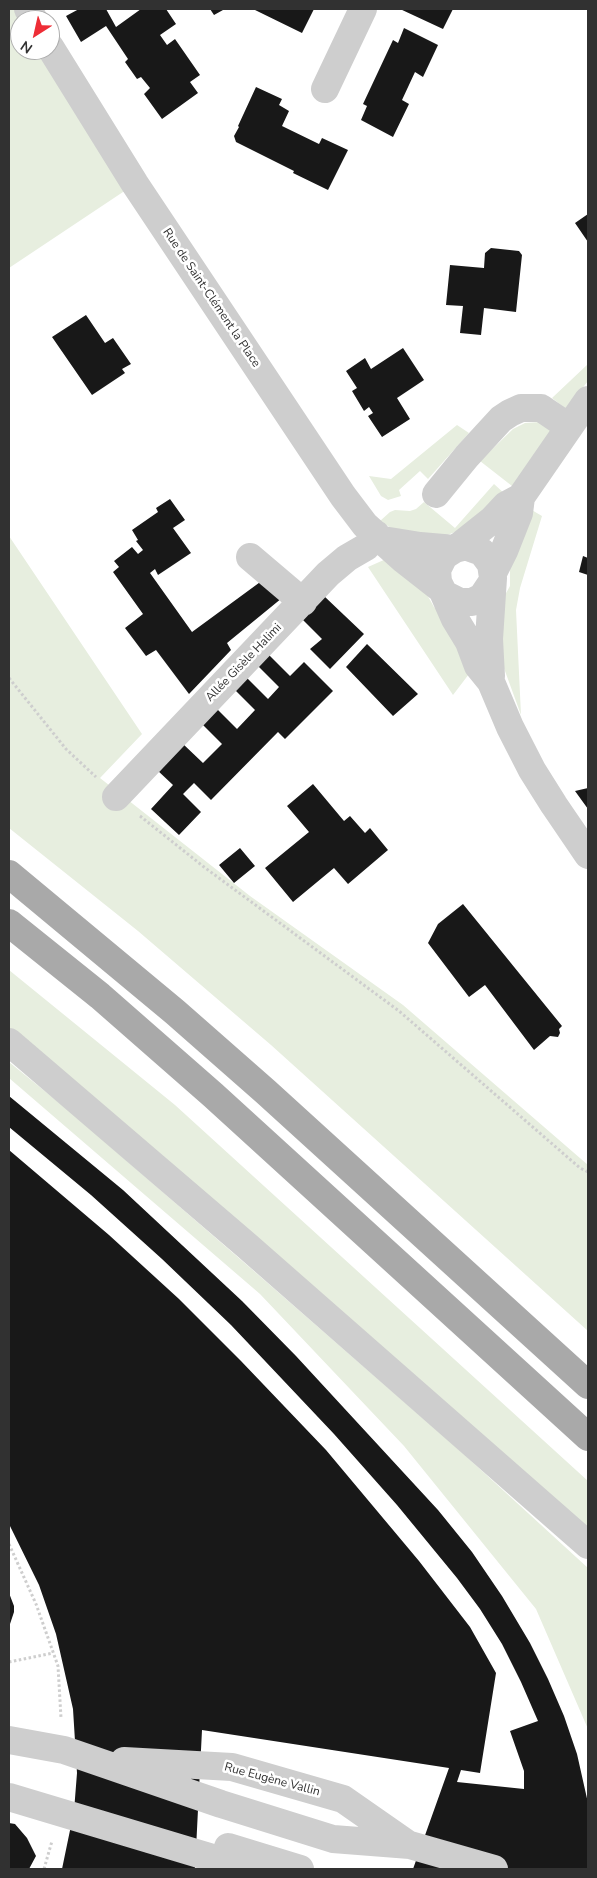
<!DOCTYPE html>
<meta charset="utf-8">
<style>
body{margin:0}
#map{position:relative;width:597px;height:1878px;overflow:hidden;background:#fff;font-family:"Nunito Sans",sans-serif}
canvas{display:block}
.frame{position:absolute;inset:0;border:10px solid #313131;pointer-events:none}
.north{position:absolute;left:10px;top:10px;width:50px;height:50px;box-sizing:border-box;background:#fff;border:1px solid #adadad;border-radius:50%;rotate:215deg;font-size:14px;font-weight:700;line-height:20px;text-align:center;color:#313131}
.north::after{content:'';display:block;margin:auto;width:18px;height:22px;background:#ee2d36;clip-path:polygon(50% 0,100% 100%,50% 72%,0 100%)}
</style>
<div id="map">
<canvas width="597" height="1878"></canvas>
<div class="frame"></div>
<div class="north">N</div>
</div>
<script>
const context = document.querySelector('canvas').getContext('2d');
context.lineJoin = 'round';
function fillPath(path, color) { context.fillStyle = color; context.fill(path, 'evenodd'); }
const poly = rows => new Path2D(rows.map(r => 'M' + r).join(''));
function strokePath(path, color, width, dash) { context.strokeStyle = color; context.lineWidth = width; context.lineCap = dash ? 'butt' : 'round'; context.setLineDash(dash || []); context.stroke(path); }
function label(font, color, halo, rows, align = 'center') {
  context.font = font + ' "Nunito Sans",sans-serif'; context.lineWidth = 5; context.setLineDash([]); context.textBaseline = 'middle'; context.strokeStyle = halo; context.fillStyle = color; for (const [text, x, y, turn = 0] of rows) {
    context.save(); context.translate(x, y); context.rotate((+turn || 0) * Math.PI / 180); context.textAlign = isNaN(turn) ? turn : align; if (halo) context.strokeText(text, 0, 0); context.fillText(text, 0, 0); context.restore();
  }
}
fillPath(poly([
 [9,9,29,9,20,20,20,50,50,50,135,184,9,268],
 [588,364,588,381,566,409,552,398],
 [540,422,553,430,512,486,480,461,513,429,525,423],
 [457,425,469,433,428,479,420,471,399,490,401,496,388,500,381,496,369,476,391,479],
 [494,484,505,494,464,529,444,536,399,533,380,521,390,512,395,510,410,511,416,509,424,502,455,528],
 [530,509,542,516,520,588,516,610,521,715,501,660,505,595,510,586,510,566],
 [9,536,142,734,100,778,250,896,403,1005,588,1165,588,1331,271,1045,138,931,9,828],
 [386,559,421,584,434,607,443,615,469,674,453,695,368,567],
 [9,970,175,1105,588,1481,588,1529,162,1155,9,1028],
 [9,1062,68,1110,255,1272,457,1448,588,1568,588,1729,536,1609,404,1446,260,1294,9,1078]
]), '#e7eedf');
fillPath(poly([
 [79,9,106,9,116,27,141,9,166,9,176,24,160,35,167,45,175,39,200,75,190,82,198,93,162,119,144,94,150,88,141,77,137,79,125,62,128,59,106,26,81,42,66,16],
 [210,9,223,9,223,10,214,15],
 [256,9,314,9,302,33,255,10],
 [400,9,453,9,443,29],
 [404,28,438,45,423,77,415,72,402,100,409,104,393,137,361,120,367,106,363,104,393,40,398,43],
 [256,87,282,99,279,105,289,111,282,126,319,144,322,138,348,150,328,190,293,173,294,171,236,142,234,136,239,127,238,126],
 [588,214,588,242,575,223],
 [491,248,519,251,522,255,516,312,484,308,481,335,460,333,463,306,446,305,450,265,484,268,485,253],
 [86,315,105,343,113,338,131,364,122,369,125,373,92,395,52,337],
 [403,348,424,380,397,398,410,419,382,437,368,416,373,413,369,407,364,411,352,391,357,388,346,371,365,358,371,369],
 [170,499,185,520,173,528,191,553,158,575,155,569,150,573,192,632,267,577,282,598,227,643,231,650,189,694,156,650,146,656,125,628,143,614,113,572,119,567,114,561,132,547,138,554,143,550,136,541,138,540,132,530,158,512,156,508],
 [583,556,588,558,588,575,579,572],
 [324,596,364,634,330,669,310,649,322,639,302,619],
 [367,644,418,694,393,716,346,667],
 [268,654,290,676,304,662,333,691,285,739,278,732,211,800,194,783,183,794,201,812,179,835,151,809,173,785,156,769,182,743,203,763,222,744,201,723,216,708,237,729,255,710,234,689,246,677,268,699,279,687,257,665],
 [313,784,344,821,350,816,365,833,370,828,388,850,348,884,334,868,293,902,265,868,309,832,287,806],
 [588,788,588,809,575,791],
 [240,848,255,866,234,883,219,865],
 [463,904,562,1026,559,1029,560,1033,558,1037,550,1036,534,1050,485,985,469,997,428,943,438,924],
 [9,1096,123,1190,242,1301,296,1356,438,1510,472,1552,502,1596,530,1643,548,1679,564,1716,577,1754,588,1803,588,1869,413,1869,449,1768,202,1730,195,1869,62,1869,74,1811,77,1773,73,1709,56,1634,39,1585,9,1524,9,1150,109,1235,179,1299,241,1361,326,1450,419,1561,470,1627,496,1673,480,1773,461,1770,457,1782,524,1789,524,1771,510,1731,538,1721,521,1682,502,1644,480,1609,457,1578,397,1505,334,1434,231,1325,162,1259,91,1195,9,1127],
 [9,1593,14,1606,14,1612,9,1627],
 [9,1823,15,1824,27,1838,36,1856,29,1869,9,1869]
]), '#181818');
strokePath(poly([
 [9,678,66,749,96,777],
 [140,816,204,867,399,1011,580,1168,588,1172],
 [9,1544,36,1604,58,1666,61,1718],
 [9,1662,53,1653],
 [44,1869,52,1841]
]), '#cecece', 3, [2.5, 2.5]);
strokePath(poly([
 [28,9,34,20],
 [50,47,135,184,343,496,365,525,404,560,441,589],
 [325,89,363,9],
 [436,494,467,456,501,419,510,413,521,408,541,408,569,427],
 [383,540,420,546,455,549],
 [458,547,492,520,506,505,521,497,588,400],
 [250,557,303,602],
 [493,573,504,551,519,513,521,497],
 [444,594,455,619,469,642,478,666,491,682,510,727,532,770,554,805,588,855],
 [491,676,489,639,493,578,491,564,482,552,468,547,463,547,455,549,444,556,437,570,438,582,444,594,460,602,472,602,482,597,492,582],
 [116,797,328,574,347,558,366,547,376,534],
 [9,1042,246,1245,588,1545],
 [9,1740,64,1750,221,1804,333,1839,410,1845,494,1869],
 [124,1761,232,1767,343,1799,409,1845],
 [9,1797,249,1869],
 [228,1847,300,1869]
]), '#cecece', 28);
strokePath(poly([
 [9,874,175,1012,266,1092,588,1385],
 [9,923,100,996,213,1095,588,1437]
]), '#a9a9a9', 28);
label('12px', '#313131', '#fff', [
 ["Rue de Saint-Clément la Place",211,298,56],
 ["Allée Gisèle Halimi",244,663,-46],
 ["Rue Eugène Vallin",272,1780,15]
]);
</script>
